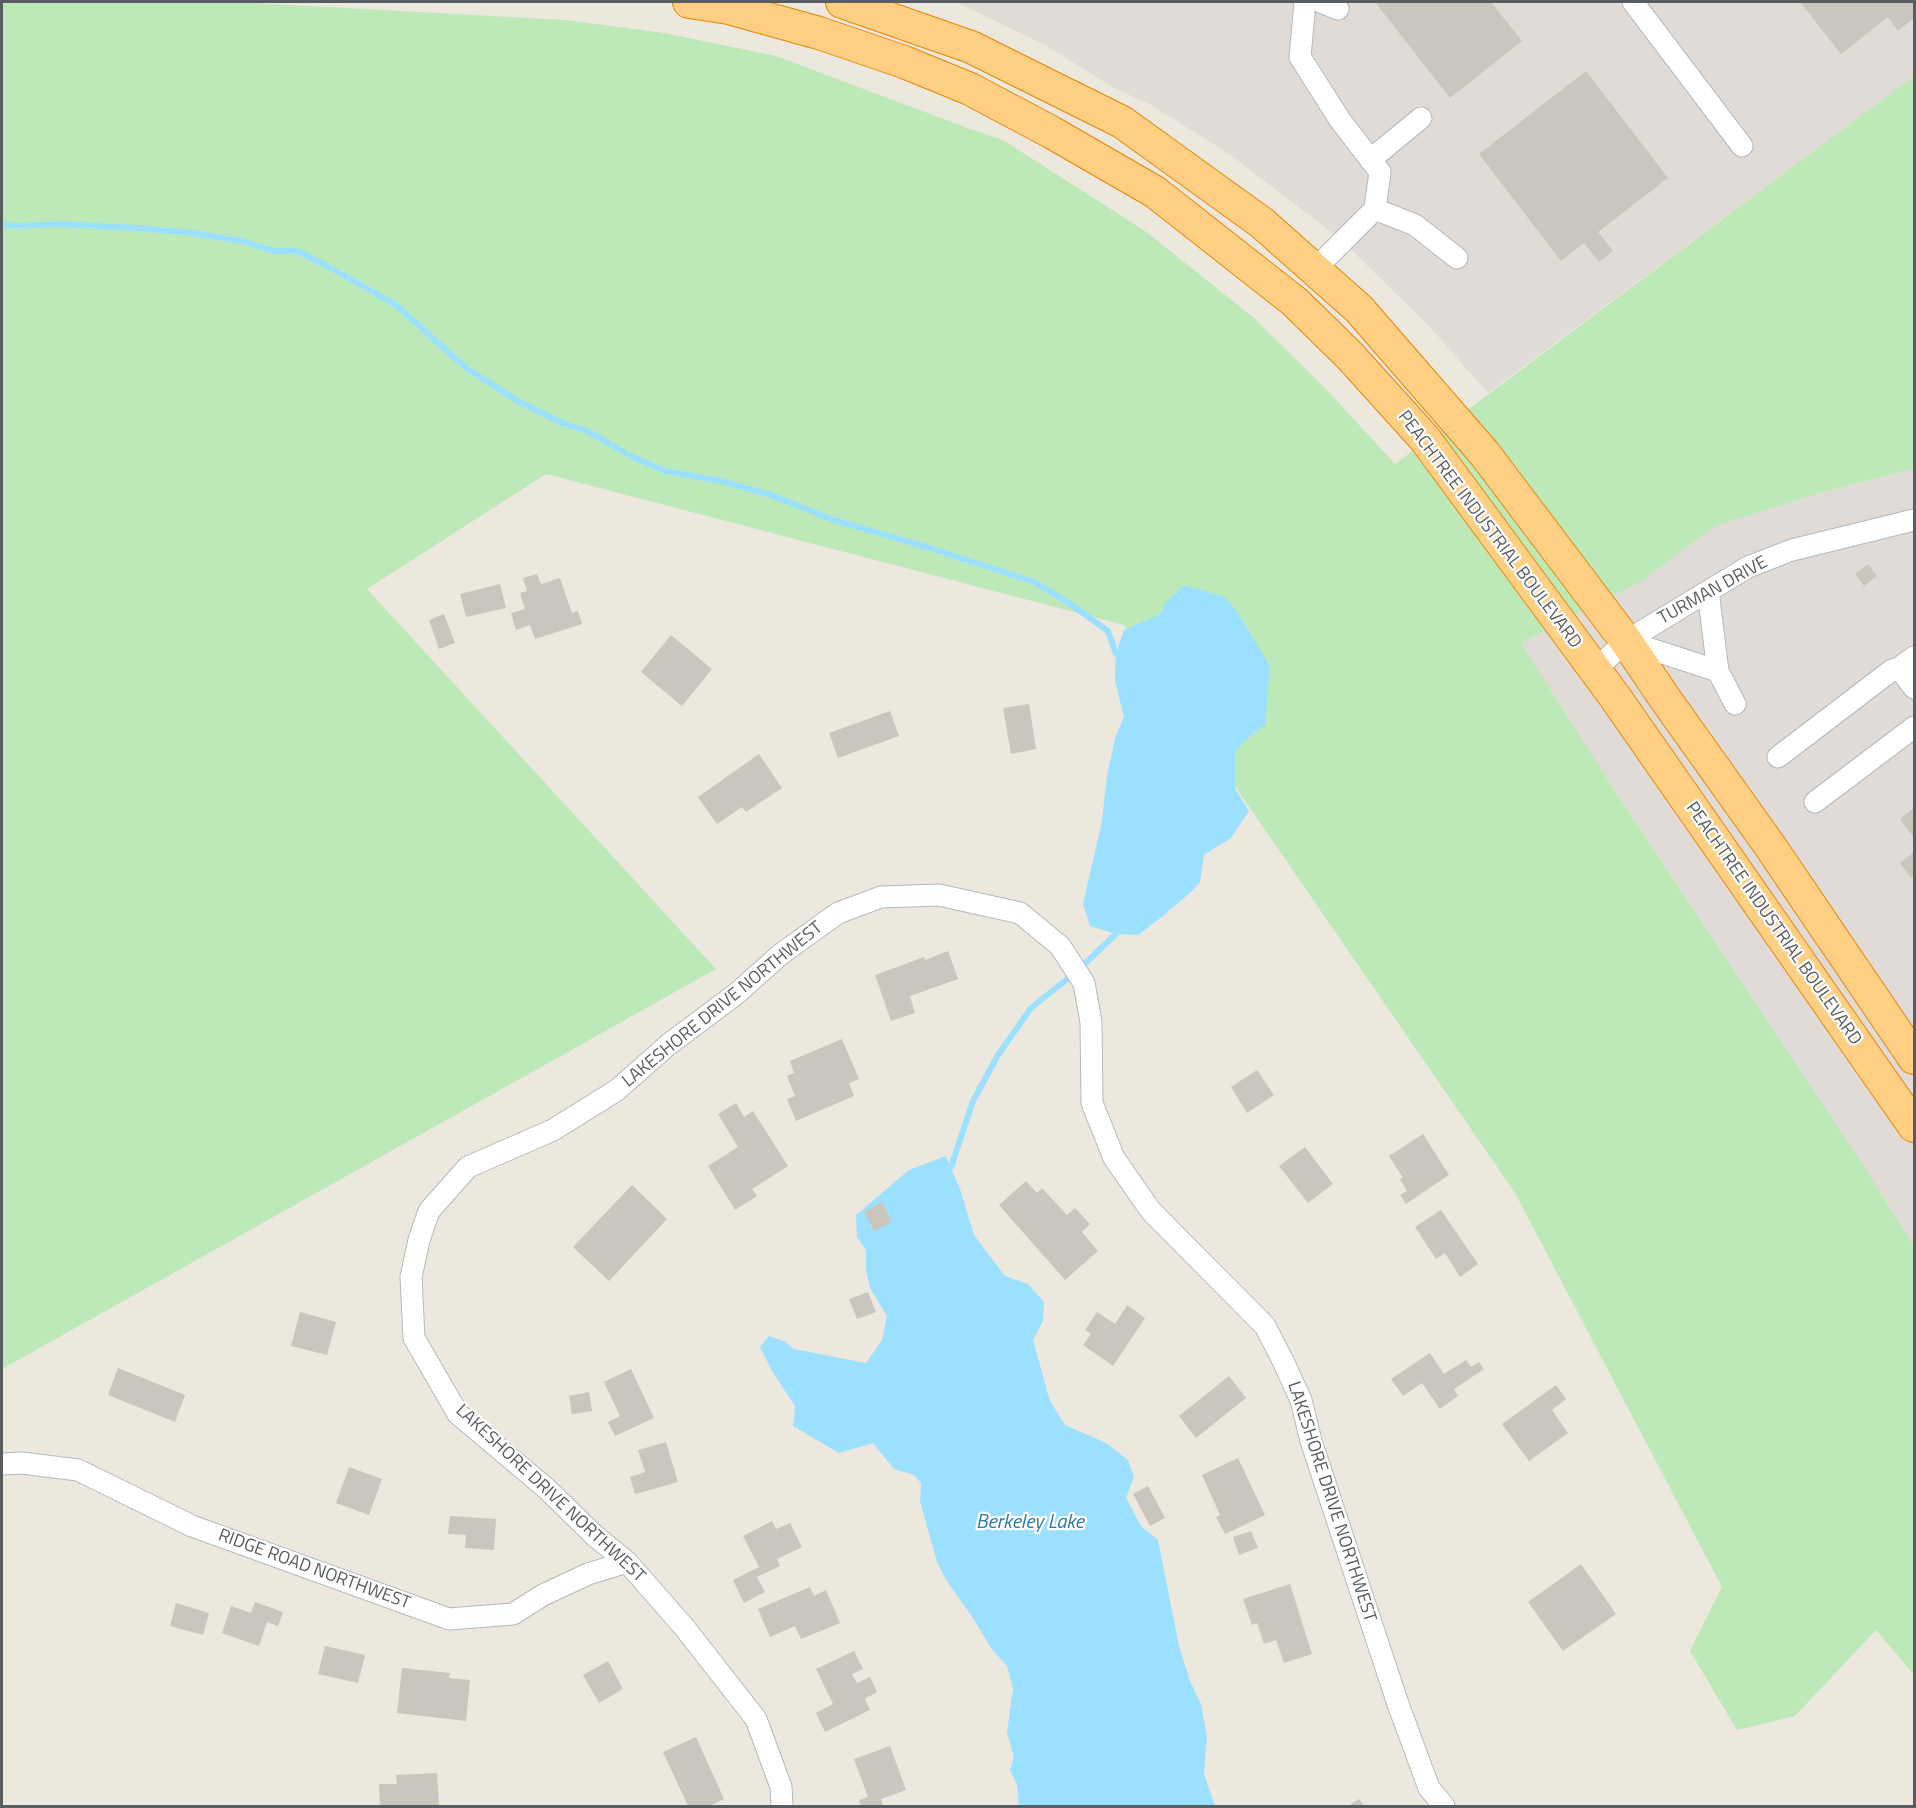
<!DOCTYPE html>
<style>
body{margin:0}
#map{position:relative;width:1916px;height:1808px;overflow:hidden;background:#ede8de;font-family:"Titillium Web",sans-serif}
canvas{display:block}
.frame{position:absolute;inset:0;border:3px solid #575d61;pointer-events:none}
</style>
<div id="map">
<canvas width="1916" height="1808"></canvas>
<div class="frame"></div>
</div>
<script>
const context = document.querySelector('canvas').getContext('2d');
context.lineJoin = 'round';
function fillPath(path, color) { context.fillStyle = color; context.fill(path, 'evenodd'); }
const poly = rows => new Path2D(rows.map(r => 'M' + r).join(''));
function strokePath(path, color, width, dash) { context.strokeStyle = color; context.lineWidth = width; context.lineCap = dash ? 'butt' : 'round'; context.setLineDash(dash || []); context.stroke(path); }
function label(font, color, halo, rows, align = 'center') {
  context.font = font + ' "Titillium Web",sans-serif'; context.lineWidth = 4.5; context.setLineDash([]); context.textBaseline = 'middle'; context.strokeStyle = halo; context.fillStyle = color; for (const [text, x, y, turn = 0] of rows) {
    context.save(); context.translate(x, y); context.rotate((+turn || 0) * Math.PI / 180); context.textAlign = isNaN(turn) ? turn : align; if (halo) context.strokeText(text, 0, 0); context.fillText(text, 0, 0); context.restore();
  }
}
fillPath(poly([
 [956,2,1914,2,1914,76,1488,393,1428,325,1340,239,1228,153,1151,105,1114,88,1045,45],
 [1914,469,1914,1246,1865,1168,1606,777,1521,643,1642,581,1715,526,1834,489]
]), '#e0dbd6');
fillPath(poly([
 [2,2,236,2,566,20,664,33,776,56,973,130,1003,140,1145,231,1254,318,1327,390,1395,464,1914,76,1914,469,1834,489,1715,526,1642,581,1521,643,1606,777,1865,1168,1914,1246,1914,1675,1876,1630,1795,1716,1737,1730,1690,1651,1722,1587,1515,1193,1124,625,546,474,367,589,716,969,2,1369]
]), '#bde8b7');
fillPath(poly([
 [1184,585,1225,597,1238,613,1270,666,1265,725,1243,742,1235,752,1235,789,1249,811,1231,838,1204,855,1200,882,1192,891,1163,916,1138,935,1116,934,1090,926,1083,904,1102,821,1107,775,1116,735,1124,717,1115,681,1116,654,1124,630,1160,614,1166,602],
 [946,1156,960,1189,974,1235,1005,1276,1028,1284,1044,1302,1043,1321,1033,1340,1050,1401,1065,1425,1106,1443,1128,1460,1134,1477,1126,1498,1141,1526,1158,1540,1179,1646,1190,1681,1201,1704,1207,1737,1204,1774,1215,1806,1019,1806,1017,1785,1010,1770,1014,1757,1007,1732,1013,1689,1007,1666,991,1648,973,1618,948,1583,937,1562,920,1501,921,1483,914,1475,894,1469,873,1443,839,1453,793,1426,795,1406,772,1371,760,1347,769,1336,784,1341,794,1349,866,1363,882,1340,887,1316,870,1288,866,1271,866,1250,857,1237,856,1215,909,1170]
]), '#9ce0ff');
strokePath(poly([
 [2,224,14,226,57,224,139,228,192,233,242,241,275,251,297,251,329,267,396,305,466,368,521,403,562,423,587,431,631,456,665,471,721,481,771,495,834,520,930,548,1034,582,1069,603,1108,631,1116,654],
 [951,1167,973,1101,998,1055,1031,1008,1076,972,1116,934]
]), '#9ce0ff', 6);
fillPath(poly([
 [1375,2,1491,2,1522,41,1450,98],
 [1800,2,1914,2,1914,18,1898,31,1888,17,1841,54],
 [1586,71,1668,178,1598,232,1613,251,1599,262,1584,243,1561,261,1479,154],
 [1868,564,1877,576,1864,586,1855,574],
 [537,574,541,584,560,578,572,613,578,611,582,624,535,639,530,625,516,630,511,613,525,609,520,593,527,591,523,578],
 [500,584,506,608,466,617,460,594],
 [444,614,455,643,439,649,429,620],
 [671,635,712,669,682,706,641,672],
 [1029,704,1036,749,1011,754,1003,708],
 [890,711,899,736,838,758,829,733],
 [759,754,782,788,746,812,742,807,717,824,698,797],
 [1914,808,1914,838,1900,819],
 [1914,852,1914,875,1911,878,1900,863],
 [948,951,958,979,910,996,915,1013,891,1021,875,975,924,957,925,960],
 [842,1039,859,1079,849,1083,854,1096,796,1121,787,1099,795,1096,787,1076,794,1073,790,1061],
 [1257,1070,1274,1095,1247,1113,1231,1087],
 [736,1103,744,1117,753,1111,788,1166,752,1189,757,1196,735,1210,708,1166,738,1147,718,1114],
 [1423,1134,1449,1175,1406,1204,1400,1195,1407,1191,1400,1179,1403,1178,1389,1156],
 [1305,1147,1333,1184,1308,1203,1279,1166],
 [1026,1181,1037,1193,1042,1188,1067,1215,1075,1208,1090,1224,1082,1232,1098,1251,1065,1280,999,1205],
 [632,1185,667,1219,609,1281,573,1247],
 [882,1202,892,1222,874,1231,864,1212],
 [1441,1210,1478,1264,1460,1277,1445,1253,1436,1259,1415,1227],
 [868,1292,876,1312,857,1319,849,1299],
 [1127,1305,1145,1318,1113,1366,1083,1345,1091,1334,1085,1330,1097,1312,1115,1324],
 [300,1312,336,1322,327,1355,291,1346],
 [1430,1353,1444,1374,1466,1360,1471,1367,1479,1362,1484,1369,1454,1389,1458,1396,1440,1409,1422,1383,1403,1396,1391,1379],
 [118,1368,185,1395,175,1422,108,1395],
 [631,1369,654,1418,615,1436,608,1422,620,1416,604,1382],
 [1229,1376,1246,1398,1196,1438,1179,1416],
 [1556,1385,1566,1399,1552,1410,1568,1433,1529,1461,1502,1424],
 [589,1392,592,1411,572,1414,569,1396],
 [666,1442,678,1482,635,1494,630,1477,645,1472,638,1450],
 [1238,1458,1265,1515,1225,1534,1216,1517,1220,1515,1202,1475],
 [349,1467,382,1479,369,1515,336,1503],
 [1148,1486,1165,1518,1150,1526,1133,1494],
 [450,1516,496,1519,494,1550,465,1548,466,1535,448,1534],
 [772,1521,776,1529,790,1523,802,1547,777,1559,780,1566,757,1577,765,1592,744,1603,733,1580,759,1567,743,1536],
 [1251,1531,1258,1548,1239,1555,1233,1537],
 [1581,1564,1616,1614,1563,1651,1528,1602],
 [1290,1584,1312,1654,1284,1663,1276,1640,1264,1644,1257,1623,1252,1625,1243,1599],
 [810,1587,814,1596,826,1590,840,1623,801,1639,795,1626,770,1637,758,1609],
 [255,1602,283,1612,278,1626,267,1622,259,1646,222,1633,231,1606,251,1613],
 [176,1603,209,1613,203,1635,170,1626],
 [325,1646,365,1655,358,1683,318,1674],
 [854,1651,863,1669,852,1674,857,1683,870,1677,877,1692,865,1699,870,1710,825,1732,816,1713,833,1704,816,1669],
 [608,1661,623,1689,599,1703,583,1675],
 [402,1668,450,1673,449,1678,470,1680,466,1721,397,1713],
 [696,1737,724,1799,709,1806,688,1806,663,1752],
 [890,1746,906,1790,881,1799,883,1806,861,1806,859,1800,868,1797,854,1759],
 [437,1773,439,1806,380,1806,379,1784,397,1784,396,1775],
 [1359,1799,1364,1806,1348,1806]
]), '#cac5bd');
const minor = poly([
 [1305,2,1300,57,1340,120,1380,172,1375,209,1315,269],
 [1321,2,1338,9],
 [1633,2,1742,146],
 [1370,160,1421,118],
 [1375,209,1415,225,1457,258],
 [1708,591,1718,671,1735,704],
 [1626,641,1718,671],
 [1899,668,1914,688],
 [1595,670,1626,641,1748,567,1792,550,1914,520],
 [1778,757,1892,670,1899,668,1914,657],
 [1815,802,1914,727],
 [2,1464,22,1463,78,1470,192,1526,449,1619,513,1614,543,1595,588,1574,627,1562],
 [782,1806,781,1787,756,1719,684,1627,627,1562,595,1536,547,1489,458,1414,414,1338,411,1277,419,1240,429,1211,468,1167,553,1130,617,1090,668,1045,736,994,781,954,838,913,881,897,939,895,1020,913,1060,946,1084,983,1091,1022,1092,1103,1114,1158,1151,1211,1265,1326,1283,1361,1301,1400,1311,1441,1398,1704,1429,1788,1444,1806]
]);
const highway = poly([
 [689,2,729,8,819,33,904,62,970,89,1051,132,1155,192,1295,302,1350,356,1425,439,1615,697,1914,1126],
 [842,2,971,47,1122,122,1262,223,1359,309,1484,453,1626,641,1666,700,1770,846,1914,1058]
]);
strokePath(minor, '#b4b9bd', 23);
strokePath(highway, '#eb8400', 34);
strokePath(minor, '#fff', 21);
strokePath(highway, '#ffd083', 32);
label('18px', '#575d61', '#fff', [
 ["PEACHTREE INDUSTRIAL BOULEVARD",1489,530,53],
 ["TURMAN DRIVE",1713,591,-29],
 ["PEACHTREE INDUSTRIAL BOULEVARD",1773,924,55],
 ["LAKESHORE DRIVE NORTHWEST",723,1005,-39],
 ["LAKESHORE DRIVE NORTHWEST",550,1494,43],
 ["LAKESHORE DRIVE NORTHWEST",1331,1502,72],
 ["RIDGE ROAD NORTHWEST",314,1570,20]
]);
label('italic 20px', '#2c78a8', '#fff', [
 ["Berkeley Lake",1030,1523]
]);
</script>
